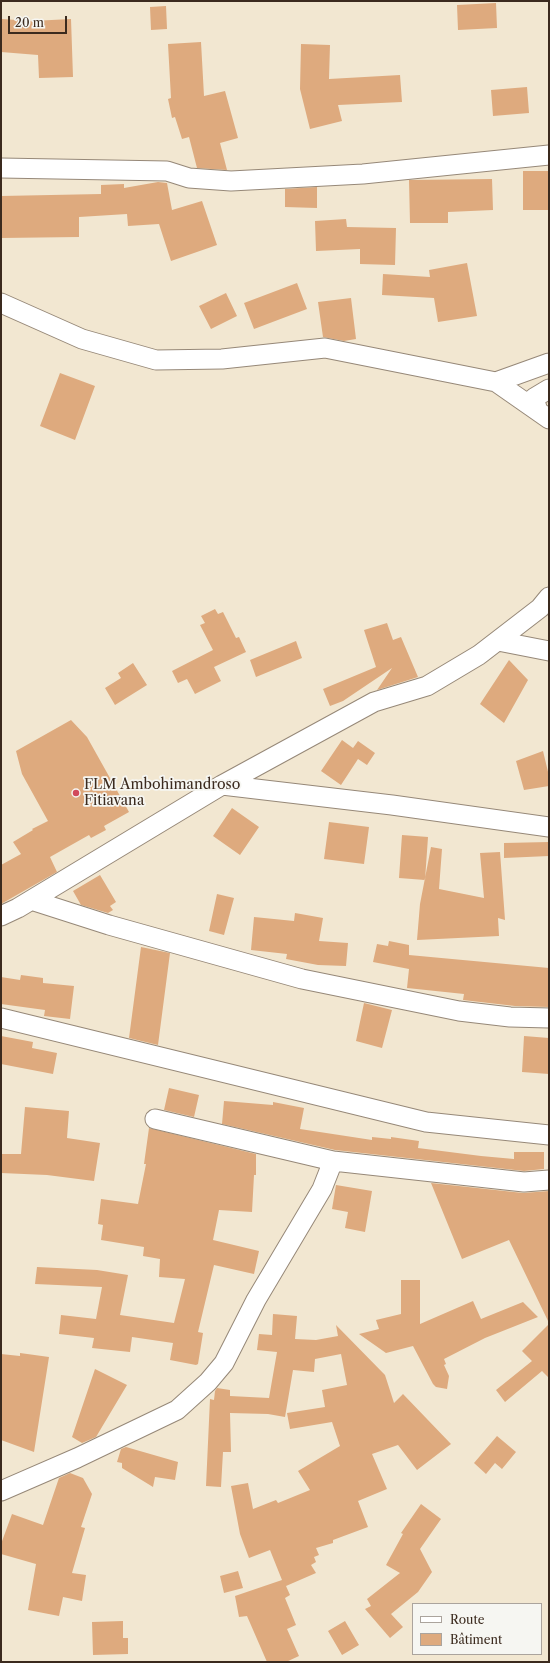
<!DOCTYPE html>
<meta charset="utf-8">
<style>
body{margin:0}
#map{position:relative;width:550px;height:1663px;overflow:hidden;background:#f2e7d1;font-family:"Libre Caslon Text",serif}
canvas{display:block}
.frame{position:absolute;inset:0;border:2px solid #3b2a1e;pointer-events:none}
.legend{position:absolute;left:412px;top:1603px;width:130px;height:52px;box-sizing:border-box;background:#f6f6f2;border:1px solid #aba49d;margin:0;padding:5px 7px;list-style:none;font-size:12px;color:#3b2a1e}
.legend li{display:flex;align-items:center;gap:8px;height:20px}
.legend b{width:20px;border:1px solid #aba49d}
.scale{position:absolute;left:8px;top:16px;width:59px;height:18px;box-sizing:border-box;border:2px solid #3b2a1e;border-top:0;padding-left:5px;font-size:12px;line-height:14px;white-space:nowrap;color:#3b2a1e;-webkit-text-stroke:3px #f6f6f2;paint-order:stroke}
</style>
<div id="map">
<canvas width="550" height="1663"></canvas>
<div class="frame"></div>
<ul class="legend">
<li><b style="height:5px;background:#fff"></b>Route</li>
<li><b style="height:11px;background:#deaa7e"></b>Bâtiment</li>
</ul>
<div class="scale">20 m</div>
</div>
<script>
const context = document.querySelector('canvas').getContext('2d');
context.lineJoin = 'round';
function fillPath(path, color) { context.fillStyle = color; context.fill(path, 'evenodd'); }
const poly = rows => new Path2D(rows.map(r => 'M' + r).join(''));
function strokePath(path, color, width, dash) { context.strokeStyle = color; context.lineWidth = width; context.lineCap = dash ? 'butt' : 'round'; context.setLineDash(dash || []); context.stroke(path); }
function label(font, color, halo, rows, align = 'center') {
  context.font = font + ' "Libre Caslon Text",serif'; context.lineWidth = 3.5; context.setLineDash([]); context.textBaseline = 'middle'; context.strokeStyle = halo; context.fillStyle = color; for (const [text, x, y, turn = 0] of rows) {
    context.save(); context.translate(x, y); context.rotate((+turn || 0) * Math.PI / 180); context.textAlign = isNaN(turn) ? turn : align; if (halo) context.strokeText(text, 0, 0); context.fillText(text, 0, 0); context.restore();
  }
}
fillPath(poly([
 [496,3,497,28,458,30,457,5],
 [166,6,167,29,151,30,150,7],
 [2,19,32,21,71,19,73,77,39,78,38,55,1,52],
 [201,42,204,96,225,91,238,138,220,143,227,170,197,168,189,137,182,139,175,117,172,118,168,99,171,98,168,44],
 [301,44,330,45,329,79,400,75,402,102,338,105,342,121,310,129,300,89],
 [527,87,529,113,493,116,491,90],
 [523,171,549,171,549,210,523,210],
 [492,179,493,210,448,212,448,223,410,223,409,180],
 [158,182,167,183,172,210,202,201,217,245,171,261,159,224,128,226,127,214,79,217,79,237,1,238,1,196,101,194,101,185,124,184,124,188],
 [317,187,317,208,285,207,285,189],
 [346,219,347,227,396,228,395,265,360,264,360,249,316,251,315,221],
 [467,263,477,316,438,322,434,298,382,295,383,274,430,277,429,270],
 [297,283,307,309,254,329,244,303],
 [226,293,237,316,211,329,199,306],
 [351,298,356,339,344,341,323,337,318,302],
 [60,373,95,386,75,440,40,426],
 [215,609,218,614,223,612,236,638,239,637,246,652,214,667,221,681,195,694,187,679,178,683,172,671,213,650,200,625,205,623,201,616],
 [387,623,393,640,401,637,418,677,377,690,392,668,343,701,330,706,323,689,376,667,364,630],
 [296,641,302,658,256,677,250,660],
 [509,660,528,680,504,723,480,704],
 [133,663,147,685,115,705,105,688,121,678,118,673],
 [71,720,87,737,129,812,104,826,106,830,91,838,89,835,50,857,57,872,1,904,1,865,21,854,13,842,33,830,32,829,48,821,22,774,16,751],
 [342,740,353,748,358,741,375,753,367,765,358,759,341,785,321,771],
 [543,751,549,776,549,786,524,790,516,761],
 [232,808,259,827,240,855,213,836],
 [329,822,369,827,364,864,324,859],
 [402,835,428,837,425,880,399,878],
 [549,842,549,856,504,858,504,843],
 [431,847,442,849,439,889,484,898,480,853,500,852,505,920,498,918,499,936,417,940,420,904],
 [100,875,116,902,110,906,113,910,108,913,81,905,73,891],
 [217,894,234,898,224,935,209,931],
 [295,913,323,918,319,941,348,943,346,966,318,965,286,959,287,954,251,950,254,917,294,921],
 [389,941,409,945,409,955,549,968,549,1007,515,1006,463,1000,464,994,407,988,409,969,373,962,377,944,388,946],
 [141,947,170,953,158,1045,129,1038],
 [21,975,43,978,43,983,74,986,70,1019,44,1016,45,1010,1,1004,1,977,20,980],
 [364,1003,392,1010,382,1048,356,1041],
 [1,1036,33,1042,32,1048,57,1053,53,1074,1,1064],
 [524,1036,549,1038,549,1074,522,1072],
 [169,1088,199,1095,194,1117,164,1110],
 [224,1101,273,1105,273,1102,304,1108,300,1129,372,1140,372,1137,391,1139,391,1137,419,1141,418,1148,481,1156,514,1159,514,1152,544,1152,544,1169,524,1171,335,1150,222,1124],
 [25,1107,69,1111,67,1138,100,1143,94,1181,47,1175,1,1173,1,1154,21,1154],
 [149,1128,256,1154,256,1175,254,1175,252,1212,219,1210,213,1240,259,1251,254,1274,214,1265,198,1332,203,1333,198,1364,196,1365,170,1360,173,1343,132,1337,130,1352,92,1348,94,1338,59,1334,61,1315,96,1319,102,1287,35,1284,37,1267,97,1270,128,1275,120,1315,174,1323,185,1279,159,1277,160,1259,143,1256,144,1247,101,1240,103,1225,98,1224,101,1199,138,1204,146,1164,144,1164],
 [431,1183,523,1193,549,1191,549,1323,509,1240,462,1259],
 [336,1185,372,1191,365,1232,345,1228,348,1212,332,1209],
 [401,1280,420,1280,420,1324,473,1301,481,1319,523,1302,538,1317,485,1338,444,1359,446,1364,444,1365,449,1376,447,1389,436,1387,433,1384,413,1346,386,1353,359,1334,379,1329,376,1320,401,1314],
 [273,1314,297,1316,295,1339,316,1340,338,1336,336,1325,385,1375,394,1403,403,1394,451,1444,417,1470,398,1445,372,1454,387,1489,358,1501,368,1527,333,1540,333,1543,316,1548,319,1555,314,1557,316,1562,311,1565,316,1573,286,1586,290,1595,285,1598,296,1625,287,1629,299,1656,286,1662,267,1662,247,1616,239,1617,235,1596,282,1580,270,1550,249,1558,240,1534,231,1486,248,1483,253,1509,276,1500,278,1503,310,1490,298,1471,340,1446,332,1422,290,1429,287,1413,325,1407,322,1390,347,1385,341,1354,315,1359,314,1372,293,1370,285,1417,268,1414,230,1413,231,1452,223,1452,221,1487,206,1486,210,1399,214,1400,215,1391,217,1388,230,1390,230,1396,269,1398,277,1352,257,1350,259,1334,272,1335],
 [549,1324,549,1378,542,1371,505,1402,496,1390,532,1361,522,1351],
 [20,1353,49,1357,34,1452,1,1440,1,1354,20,1356],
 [95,1369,127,1385,96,1437,82,1443,72,1437],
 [497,1436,516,1452,502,1469,495,1463,486,1474,474,1463],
 [126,1447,178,1462,175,1480,155,1477,153,1487,122,1468,122,1463,117,1462,121,1449],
 [70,1473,83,1478,92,1494,81,1527,85,1528,72,1573,86,1575,82,1601,63,1597,59,1616,28,1610,36,1564,1,1554,1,1544,12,1514,43,1525,59,1478],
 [421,1504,441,1519,420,1549,432,1572,418,1592,391,1614,403,1627,390,1638,365,1609,371,1606,367,1599,400,1573,386,1565,403,1534,401,1533],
 [238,1571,243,1588,224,1593,220,1576],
 [123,1621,123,1638,128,1638,128,1654,93,1655,92,1622],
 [345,1621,359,1645,342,1655,328,1631]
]), '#deaa7e');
const minor = poly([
 [1,168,167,171,189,178,231,181,363,174,549,155],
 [1,303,82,339,156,360,222,359,325,348,496,382,549,419],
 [496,382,549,363],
 [538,411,534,398,549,389],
 [498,641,549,651],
 [222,785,392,805,549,827],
 [31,900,109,925,302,979,459,1011,510,1017,549,1018],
 [1,916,18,908,222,785,374,702,427,686,479,655,540,608,549,597],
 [1,1018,426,1122,549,1135],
 [155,1119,333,1161,524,1182,549,1180],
 [1,1491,77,1458,177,1410,208,1382,224,1363,256,1300,322,1189,333,1161]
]);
strokePath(minor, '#968878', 21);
strokePath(minor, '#fff', 19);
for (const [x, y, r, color] of [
 [76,793,4,"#d1495b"]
]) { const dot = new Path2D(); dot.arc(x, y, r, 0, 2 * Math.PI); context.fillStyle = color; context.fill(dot); strokePath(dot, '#f6f6f2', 1.5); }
label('14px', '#3b2a1e', '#f6f6f2', [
 ["FLM Ambohimandroso",84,785],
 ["Fitiavana",84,801]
], 'left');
</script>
